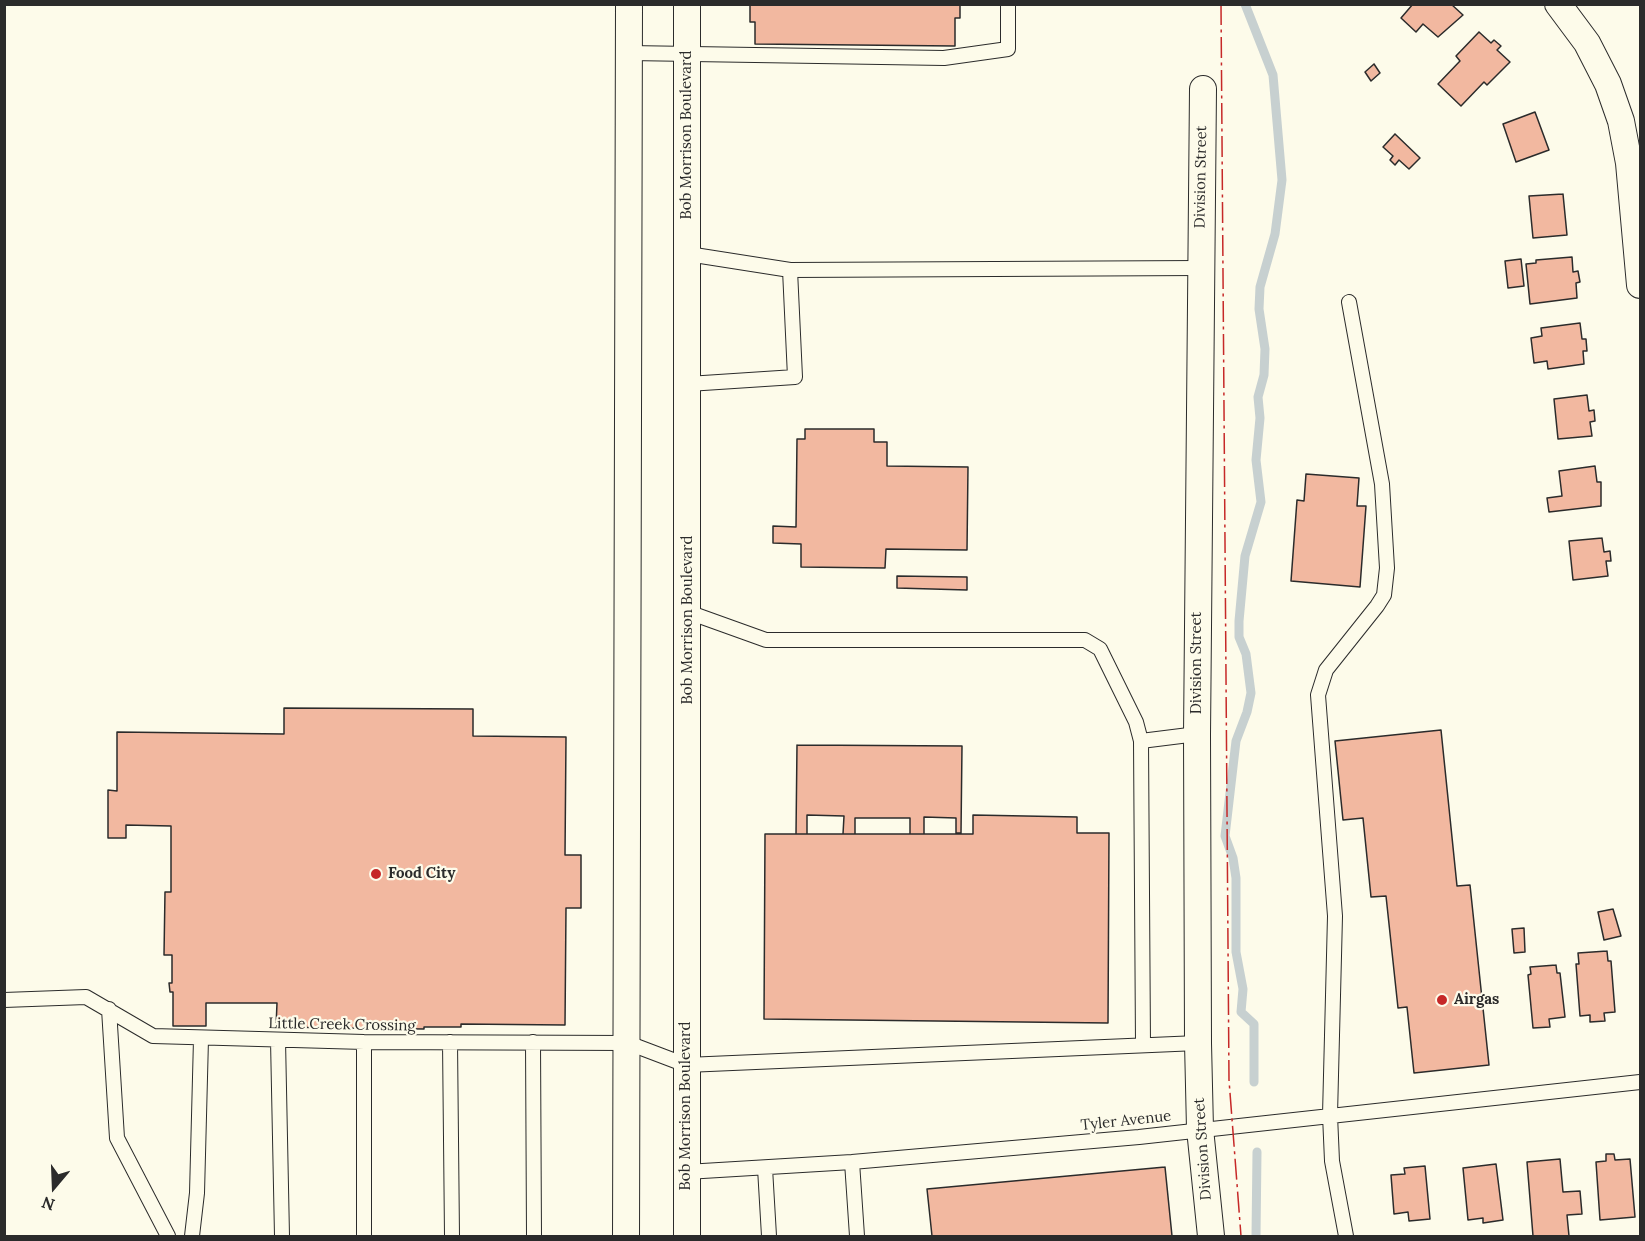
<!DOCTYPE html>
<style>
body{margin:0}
#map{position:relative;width:1645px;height:1241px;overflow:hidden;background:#fdfbea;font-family:Lora,serif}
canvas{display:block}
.frame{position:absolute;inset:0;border:6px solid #2b2b2b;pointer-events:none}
.north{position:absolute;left:24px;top:1157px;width:60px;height:60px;-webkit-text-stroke:4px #fdfbea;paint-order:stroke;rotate:199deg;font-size:16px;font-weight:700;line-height:24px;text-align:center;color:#2b2b2b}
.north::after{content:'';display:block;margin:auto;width:21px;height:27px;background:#2b2b2b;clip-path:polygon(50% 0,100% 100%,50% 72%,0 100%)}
</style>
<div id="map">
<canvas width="1645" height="1241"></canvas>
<div class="frame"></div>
<div class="north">N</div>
</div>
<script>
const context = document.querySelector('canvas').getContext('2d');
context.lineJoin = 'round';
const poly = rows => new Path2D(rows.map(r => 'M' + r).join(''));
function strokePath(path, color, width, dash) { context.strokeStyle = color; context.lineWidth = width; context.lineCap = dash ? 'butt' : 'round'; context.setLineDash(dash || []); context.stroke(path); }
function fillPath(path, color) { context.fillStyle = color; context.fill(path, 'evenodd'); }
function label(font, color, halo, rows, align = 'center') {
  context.font = font + ' Lora,serif'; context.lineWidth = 4.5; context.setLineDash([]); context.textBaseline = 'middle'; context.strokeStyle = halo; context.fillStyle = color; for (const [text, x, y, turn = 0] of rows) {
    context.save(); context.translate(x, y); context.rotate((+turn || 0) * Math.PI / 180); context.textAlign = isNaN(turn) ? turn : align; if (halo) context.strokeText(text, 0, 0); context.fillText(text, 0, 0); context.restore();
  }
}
strokePath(poly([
 [1245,4,1273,75,1282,180,1275,234,1260,287,1259,309,1265,349,1264,375,1258,397,1260,418,1256,460,1261,502,1245,556,1239,621,1239,637,1246,654,1251,693,1247,712,1236,741,1225,836,1233,858,1236,878,1236,952,1243,989,1241,1012,1254,1024,1254,1082],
 [1256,1236,1257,1152]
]), '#c7d0d0', 9);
const building = poly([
 [750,4,960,4,960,18,955,18,955,46,755,44,755,22,750,22,750,4],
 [1413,4,1451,4,1463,15,1438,37,1423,24,1416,32,1401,18,1413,4],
 [1479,32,1491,43,1494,40,1501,46,1497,50,1510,62,1487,85,1484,82,1461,106,1438,84,1460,61,1456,56,1479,32],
 [1374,64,1380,73,1371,81,1365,72,1374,64],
 [1535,112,1549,150,1516,162,1503,124,1535,112],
 [1395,134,1420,158,1409,169,1399,160,1395,165,1390,160,1393,156,1383,147,1395,134],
 [1563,194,1567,235,1533,238,1529,196,1563,194],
 [1572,257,1573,272,1578,271,1580,282,1576,283,1577,298,1530,304,1526,264,1536,263,1536,260,1572,257],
 [1521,259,1524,286,1508,288,1505,261,1521,259],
 [1580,323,1582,339,1586,339,1587,351,1583,351,1584,364,1548,369,1547,361,1534,363,1531,338,1542,336,1541,328,1580,323],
 [1587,395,1589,411,1594,410,1595,421,1590,422,1592,436,1558,439,1554,399,1587,395],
 [805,429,874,429,874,442,887,442,887,466,968,467,967,550,886,549,885,568,801,567,801,544,773,543,773,526,796,527,797,439,805,439,805,429],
 [1595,466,1597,482,1601,482,1601,506,1549,512,1547,498,1562,496,1559,471,1595,466],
 [1306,474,1359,478,1357,506,1366,506,1360,587,1291,581,1297,500,1304,501,1306,474],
 [1602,538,1604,552,1610,551,1611,561,1606,561,1608,576,1573,580,1569,541,1602,538],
 [897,576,967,577,967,590,897,588,897,576],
 [284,708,473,709,473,736,566,737,565,855,581,855,581,908,566,908,565,1025,461,1024,461,1027,424,1027,424,1029,276,1027,277,1003,206,1003,206,1026,173,1026,173,992,170,992,169,983,172,983,172,955,164,955,165,892,171,892,171,826,126,825,126,838,108,838,108,790,117,791,117,732,284,734,284,708],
 [1441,730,1457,886,1470,885,1489,1065,1414,1073,1407,1007,1398,1008,1386,896,1371,897,1363,818,1343,820,1335,741,1441,730],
 [797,745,962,746,961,833,956,833,956,818,924,817,924,834,910,834,910,818,855,818,855,834,843,834,844,816,807,815,807,834,796,834,797,745],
 [973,815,1077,817,1077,833,1109,833,1108,1023,764,1019,765,834,973,834,973,815],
 [1613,909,1621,936,1604,940,1598,912,1613,909],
 [1524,928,1525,952,1514,953,1512,929,1524,928],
 [1607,951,1608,961,1611,961,1615,1012,1604,1013,1605,1021,1590,1022,1590,1015,1580,1016,1576,964,1579,964,1578,953,1607,951],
 [1556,965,1557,973,1560,973,1565,1017,1549,1019,1550,1027,1533,1028,1528,975,1531,974,1530,967,1556,965],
 [1606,1154,1614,1154,1615,1160,1630,1159,1635,1217,1600,1220,1596,1162,1606,1161,1606,1154],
 [1560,1159,1563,1192,1580,1191,1582,1214,1567,1215,1569,1236,1533,1236,1527,1162,1560,1159],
 [1496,1164,1503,1220,1483,1223,1483,1218,1468,1220,1463,1168,1496,1164],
 [1425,1166,1430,1219,1409,1221,1408,1212,1394,1214,1391,1175,1405,1174,1404,1168,1425,1166],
 [1165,1167,1172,1236,932,1236,927,1189,1165,1167]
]);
fillPath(building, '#f2b8a0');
strokePath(building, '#2b2b2b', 1.5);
const lane = poly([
 [629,53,944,58,1008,49,1008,4],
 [688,254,790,270,1200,268],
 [688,384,795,377,790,270],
 [688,612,766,640,1085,640,1100,649,1136,722,1141,741,1143,1045],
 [1141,741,1197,734],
 [4,1000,86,997,153,1036,364,1042,628,1043,686,1065,1198,1043],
 [109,1009,117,1138,168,1236],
 [278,1040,282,1236],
 [450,1042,452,1236],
 [533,1042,534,1236],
 [852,1162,857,1236],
 [765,1168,769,1236],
 [686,1172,852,1162,1139,1137,1640,1082],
 [192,1236,197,1193,201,1039],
 [364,1236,364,1042],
 [1346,1236,1332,1161,1330,1115,1335,916,1318,695,1326,670,1377,606,1384,595,1387,568,1382,484,1349,302]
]);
const street = poly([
 [1558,4,1587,43,1608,84,1621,121,1629,163,1640,285],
 [1203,89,1197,734,1198,1043,1200,1129,1211,1236],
 [626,1236,629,4],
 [687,1236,687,4]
]);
strokePath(lane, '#2b2b2b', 16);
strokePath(street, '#2b2b2b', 28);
strokePath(lane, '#fdfbea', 14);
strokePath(street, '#fdfbea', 26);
strokePath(poly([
 [1221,4,1229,1080,1241,1236]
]), '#c62828', 1.5, [21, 4.5, 3, 4.5]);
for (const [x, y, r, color] of [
 [376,874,6,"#c62828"],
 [1442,1000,6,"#c62828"]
]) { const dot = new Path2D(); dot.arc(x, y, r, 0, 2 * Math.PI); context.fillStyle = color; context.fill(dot); strokePath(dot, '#fdfbea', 2); }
label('15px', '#2b2b2b', '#fdfbea', [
 ["Bob Morrison Boulevard",687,135,-90],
 ["Division Street",1201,177,-89],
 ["Bob Morrison Boulevard",688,620,-90],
 ["Division Street",1197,663,-90],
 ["Little Creek Crossing",342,1025,1],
 ["Bob Morrison Boulevard",686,1106,-90],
 ["Tyler Avenue",1126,1121,-6],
 ["Division Street",1203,1149,-94]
]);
label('bold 15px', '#2b2b2b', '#fdfbea', [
 ["Food City",388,874],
 ["Airgas",1454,1000]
], 'left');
</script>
